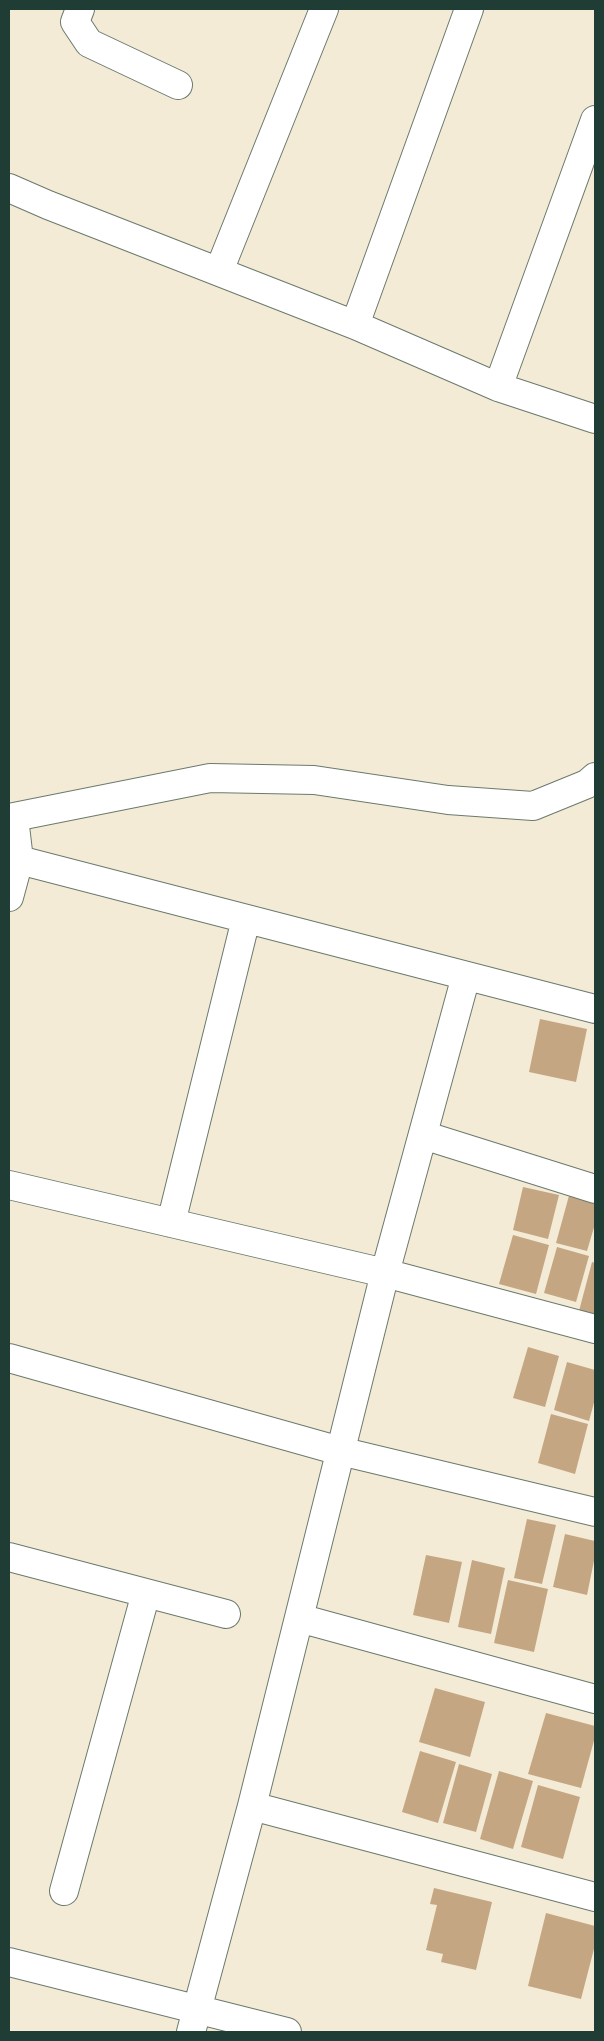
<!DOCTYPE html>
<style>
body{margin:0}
#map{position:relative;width:604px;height:2041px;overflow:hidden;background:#f4ebd6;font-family:"IM FELL English",serif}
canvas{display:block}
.frame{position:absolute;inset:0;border:10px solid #1f3d34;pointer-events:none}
</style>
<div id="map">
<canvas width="604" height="2041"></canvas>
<div class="frame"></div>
</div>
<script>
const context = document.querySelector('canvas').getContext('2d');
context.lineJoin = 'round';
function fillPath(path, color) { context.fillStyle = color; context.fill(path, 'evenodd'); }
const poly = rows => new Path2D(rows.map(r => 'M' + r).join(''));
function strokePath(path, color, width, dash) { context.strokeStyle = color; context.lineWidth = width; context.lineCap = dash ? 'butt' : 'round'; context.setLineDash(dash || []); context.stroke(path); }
fillPath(poly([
 [540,1019,587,1029,576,1082,529,1072],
 [523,1187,559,1195,548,1239,513,1230],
 [570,1192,595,1199,595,1224,587,1251,556,1243],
 [513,1235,549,1245,536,1294,499,1284],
 [557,1247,589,1256,576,1302,544,1293],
 [592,1262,595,1263,595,1315,579,1311],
 [528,1347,559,1356,545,1407,513,1398],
 [567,1362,595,1370,595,1399,589,1421,554,1410],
 [551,1414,588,1424,575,1474,538,1463],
 [527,1519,556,1525,542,1584,514,1578],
 [565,1534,595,1541,595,1556,587,1595,553,1587],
 [426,1555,462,1562,449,1623,413,1615],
 [472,1560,505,1568,491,1634,458,1627],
 [508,1580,548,1589,534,1652,494,1643],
 [435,1688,485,1702,470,1757,419,1742],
 [546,1713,595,1726,595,1737,581,1788,528,1774],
 [420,1751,456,1762,438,1823,402,1812],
 [459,1764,492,1774,476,1832,443,1823],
 [499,1771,533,1781,513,1849,480,1839],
 [538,1785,580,1797,563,1859,521,1847],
 [434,1888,492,1902,476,1970,441,1962,443,1954,426,1950,437,1905,430,1904],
 [546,1913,595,1926,595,1945,581,1999,528,1986]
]), '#c5a682');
const minor = poly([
 [80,9,75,22,89,43,178,85],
 [9,188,48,205,355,325,498,387,595,419],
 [219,271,324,9],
 [355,325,469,9],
 [498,387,595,120],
 [19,860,595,1009],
 [9,897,19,860,14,818],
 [423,1135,595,1189],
 [9,1185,385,1273,595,1329],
 [171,1223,246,919],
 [9,1358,340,1451,595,1512],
 [9,1557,146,1593,64,1891],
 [146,1593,226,1614],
 [299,1618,595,1699],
 [252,1806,595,1897],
 [9,1962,287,2032],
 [191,2032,252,1806,385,1273,466,976]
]);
const tertiary = poly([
 [9,818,210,778,314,780,448,800,533,806,587,784,595,777]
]);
strokePath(minor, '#6a7a6d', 30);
strokePath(tertiary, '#6a7a6d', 30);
strokePath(minor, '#fff', 28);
strokePath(tertiary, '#fff', 28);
</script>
